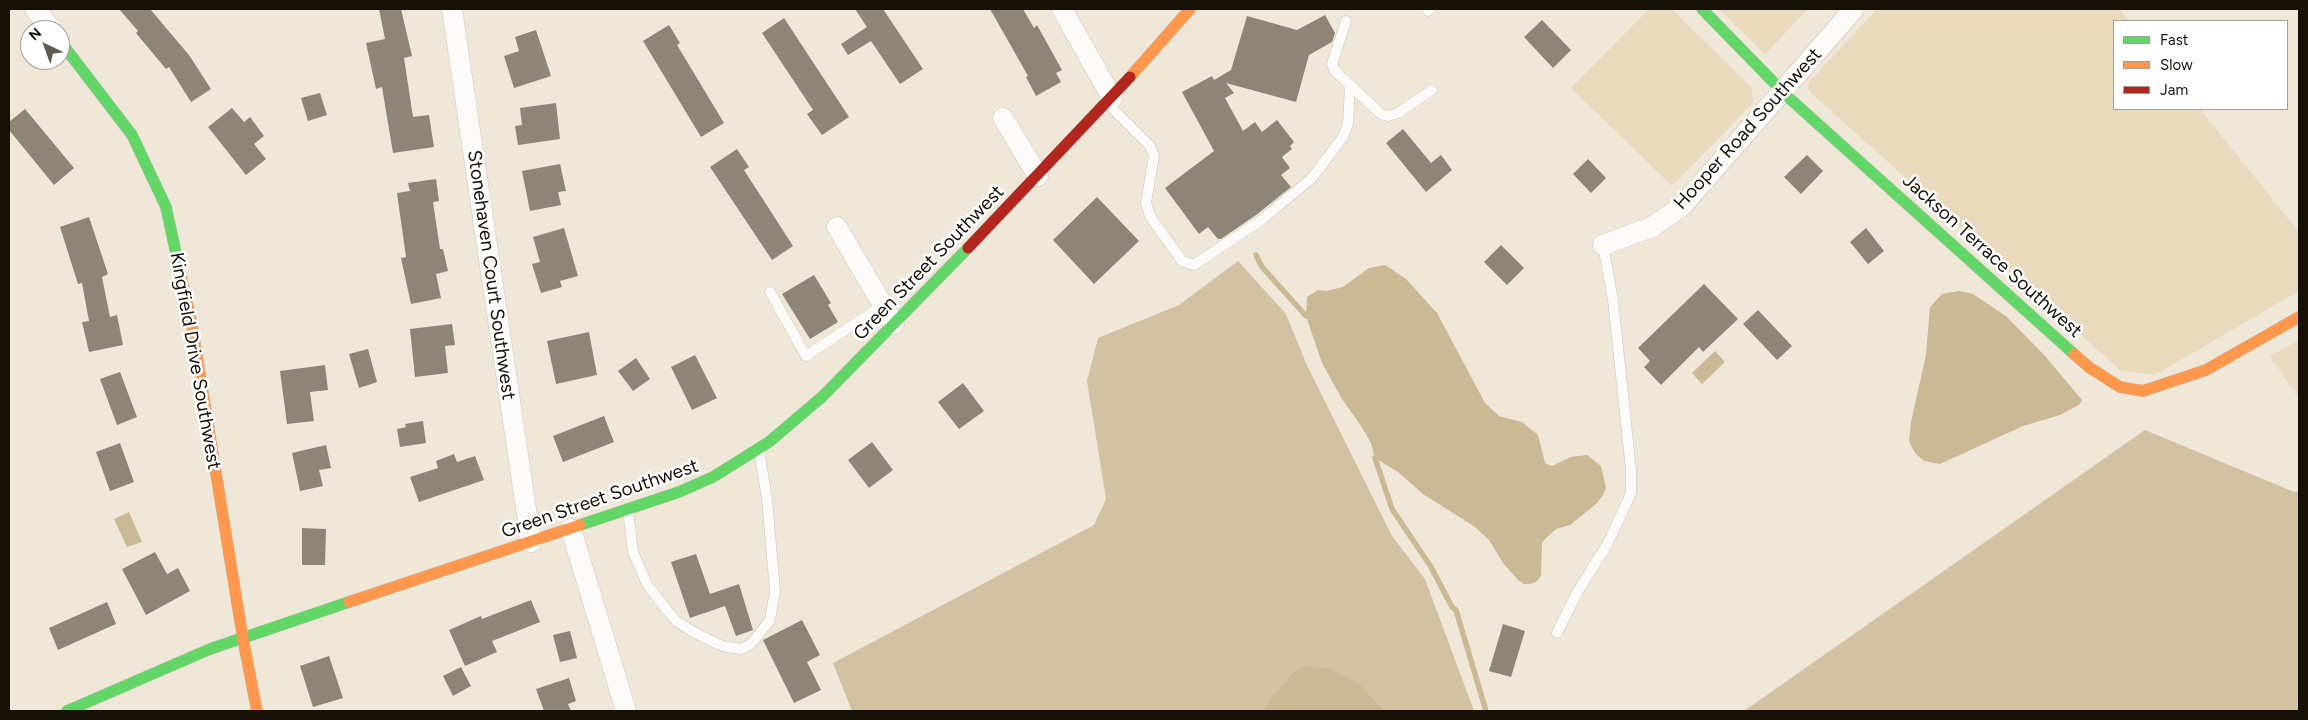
<!DOCTYPE html>
<style>
body{margin:0}
#map{position:relative;width:2308px;height:720px;overflow:hidden;background:#efe7d8;font-family:Figtree,sans-serif}
canvas{display:block}
.frame{position:absolute;inset:0;border:10px solid #161107;pointer-events:none}
.legend{position:absolute;left:2113px;top:20px;width:175px;height:90px;box-sizing:border-box;background:#fff;border:1px solid #a2a09c;margin:0;padding:6px 9px;list-style:none;font-size:15px;color:#161107}
.legend li{display:flex;align-items:center;gap:10px;height:25px}
.legend b{width:25px;border:1px solid #a2a09c}
.north{position:absolute;left:20px;top:20px;width:50px;height:50px;box-sizing:border-box;background:#fff;border:1px solid #a2a09c;border-radius:50%;rotate:318deg;font-size:14px;font-weight:700;line-height:20px;text-align:center;color:#161107}
.north::after{content:'';display:block;margin:auto;width:18px;height:22px;background:#625c50;clip-path:polygon(50% 0,100% 100%,50% 72%,0 100%)}
</style>
<div id="map">
<canvas width="2308" height="720"></canvas>
<div class="frame"></div>
<ul class="legend">
<li><b style="height:6px;background:#63d668"></b>Fast</li>
<li><b style="height:6px;background:#ff974d"></b>Slow</li>
<li><b style="height:6px;background:#b3261e"></b>Jam</li>
</ul>
<div class="north">N</div>
</div>
<script>
const context = document.querySelector('canvas').getContext('2d');
context.lineJoin = 'round';
function fillPath(path, color) { context.fillStyle = color; context.fill(path, 'evenodd'); }
const poly = rows => new Path2D(rows.map(r => 'M' + r).join(''));
function strokePath(path, color, width, dash) { context.strokeStyle = color; context.lineWidth = width; context.lineCap = dash ? 'butt' : 'round'; context.setLineDash(dash || []); context.stroke(path); }
function label(font, color, halo, rows, align = 'center') {
  context.font = font + ' Figtree,sans-serif'; context.lineWidth = 5; context.setLineDash([]); context.textBaseline = 'middle'; context.strokeStyle = halo; context.fillStyle = color; for (const [text, x, y, turn = 0] of rows) {
    context.save(); context.translate(x, y); context.rotate((+turn || 0) * Math.PI / 180); context.textAlign = isNaN(turn) ? turn : align; if (halo) context.strokeText(text, 0, 0); context.fillText(text, 0, 0); context.restore();
  }
}
fillPath(poly([
 [1649,9,1672,9,1752,88,1753,103,1672,186,1571,88],
 [1719,9,1808,9,1765,54],
 [1877,9,2119,9,2129,21,2114,21,2114,109,2200,109,2299,232,2299,291,2155,375,2121,371,1811,93,1808,88,1809,82],
 [2299,340,2299,399,2270,356]
]), '#e9dabd');
fillPath(poly([
 [1238,261,1286,314,1306,363,1392,536,1425,579,1474,711,852,711,833,663,1094,525,1106,499,1087,381,1098,338,1179,305],
 [2145,430,2294,492,2299,491,2299,711,1744,711]
]), '#d2c2a3');
fillPath(poly([
 [1385,265,1406,279,1437,313,1485,403,1499,416,1522,422,1538,435,1545,463,1552,466,1571,457,1587,455,1601,466,1606,488,1603,495,1596,504,1570,525,1556,529,1546,538,1542,543,1541,576,1537,581,1531,584,1524,584,1518,580,1503,563,1489,540,1475,527,1423,494,1398,472,1375,458,1371,443,1361,426,1342,399,1322,363,1306,316,1307,297,1318,290,1326,291,1343,287,1369,268],
 [1959,291,1973,294,2007,317,2045,356,2082,400,2079,405,2060,415,2023,426,1940,464,1924,461,1915,453,1909,441,1911,422,1926,355,1930,307,1942,294],
 [1715,351,1725,362,1702,384,1692,373],
 [129,512,142,542,127,547,114,519],
 [1307,665,1333,670,1359,684,1384,711,1263,711,1273,696,1294,672]
]), '#cbb895');
strokePath(poly([
 [1256,255,1262,267,1306,316,1312,312],
 [1380,454,1375,458,1392,509,1431,567,1452,607,1456,610,1486,711]
]), '#cbb895', 5.5);
fillPath(poly([
 [119,9,150,9,189,55,211,89,191,102,169,67,166,69,136,33,138,31],
 [379,9,401,9,412,56,404,58,413,117,429,115,434,147,393,153,382,87,376,89,366,43,385,39],
 [855,9,883,9,923,69,900,84,871,41,848,55,841,44,867,27],
 [990,9,1023,9,1034,28,1037,25,1062,70,1056,73,1061,82,1036,96,1026,77,1028,76],
 [1325,15,1335,33,1332,42,1309,55,1296,102,1226,83,1234,93,1225,98,1243,131,1255,122,1262,132,1277,120,1294,142,1290,146,1292,149,1282,157,1290,168,1281,175,1291,187,1256,215,1221,239,1218,239,1208,227,1199,234,1165,188,1214,151,1182,92,1212,76,1214,80,1231,70,1247,16,1297,30],
 [784,18,849,117,822,135,807,114,813,110,762,33],
 [1542,20,1571,50,1553,68,1524,37],
 [669,25,680,43,677,45,724,123,701,137,643,41],
 [536,30,551,76,514,88,504,56,519,51,515,37],
 [320,93,327,115,308,121,301,98],
 [556,103,560,139,518,145,515,126,522,125,520,108],
 [232,108,244,122,250,117,264,136,254,144,266,159,246,175,208,127],
 [25,109,74,168,54,185,9,130,9,122],
 [1403,129,1431,163,1441,155,1452,170,1426,192,1386,143],
 [737,149,749,167,744,170,793,246,772,260,710,167],
 [1807,155,1823,171,1801,194,1784,177],
 [1588,159,1606,178,1591,193,1573,174],
 [560,164,566,191,558,192,561,205,530,211,522,171],
 [436,179,439,201,433,202,440,249,443,249,448,271,436,274,441,298,411,304,401,258,406,257,397,193,410,191,408,183],
 [1097,197,1139,241,1094,284,1053,240],
 [89,217,108,274,102,277,110,317,117,315,123,345,89,352,82,322,89,321,82,283,78,284,60,227],
 [564,228,578,276,560,281,562,287,541,293,532,264,540,262,533,237],
 [1866,228,1884,251,1868,264,1850,242],
 [1501,245,1524,268,1507,285,1484,262],
 [814,275,831,303,828,305,838,322,810,339,782,294],
 [1704,284,1738,319,1703,352,1699,347,1661,385,1644,367,1650,361,1638,348],
 [1758,310,1792,346,1777,360,1743,324],
 [452,324,455,345,445,346,448,373,415,377,410,329],
 [589,332,597,375,556,384,547,341],
 [368,349,377,382,359,388,349,354],
 [695,355,717,398,692,410,671,367],
 [636,358,650,379,633,391,618,371],
 [325,365,328,390,310,392,314,421,287,424,280,371],
 [120,372,137,417,117,425,100,379],
 [963,383,984,411,959,429,938,402],
 [604,416,614,442,563,462,553,436],
 [423,421,426,443,400,447,397,429,406,427,405,424],
 [872,442,893,470,869,488,848,460],
 [120,443,134,482,110,491,96,452],
 [326,445,331,468,319,470,323,486,300,491,292,453],
 [454,454,457,462,475,456,484,480,419,502,410,477,438,468,436,461],
 [302,528,326,529,325,565,302,565],
 [155,552,167,574,178,568,190,591,146,615,122,569],
 [696,554,710,594,739,584,753,630,736,636,725,606,690,618,671,562],
 [531,600,540,622,492,641,497,652,465,666,449,630,481,616,482,619],
 [107,602,116,624,58,650,49,628],
 [802,620,820,655,807,662,821,690,794,703,763,640],
 [1503,624,1525,631,1511,677,1489,671],
 [570,631,577,658,560,662,553,635],
 [329,656,343,698,313,707,300,666],
 [461,667,471,686,453,696,443,676],
 [569,678,576,701,568,704,571,711,544,711,536,689]
]), '#8d8576');
const lane = poly([
 [1428,11,1430,9],
 [1346,21,1332,64,1335,71,1381,114,1388,116,1398,113,1432,90],
 [1107,103,1150,146,1154,156,1146,203,1150,216,1182,261,1194,265,1260,221,1312,178,1343,137,1348,124,1350,85],
 [770,292,806,356,883,305],
 [628,510,633,552,647,584,662,604,676,621,695,633,722,646,741,649,751,644,770,620,775,591,767,499,759,450],
 [1557,633,1577,593,1608,543,1631,493,1631,470,1613,300,1603,245]
]);
const street = poly([
 [35,9,52,30],
 [452,9,531,542],
 [1062,9,1112,98],
 [1003,118,1038,176],
 [837,227,894,324],
 [1603,245,1652,227,1682,206,1854,9],
 [571,529,626,711]
]);
const fast = poly([
 [1702,9,1789,98,2074,354],
 [60,41,132,135,166,207,180,272],
 [580,525,679,492,713,477,769,442,823,396,968,248],
 [67,711,210,649,349,602]
]);
const slow = poly([
 [1130,77,1190,9],
 [180,272,191,320,243,639,257,711],
 [2074,354,2090,368,2120,387,2143,391,2206,370,2299,317],
 [349,602,580,525]
]);
const jam = poly([
 [968,248,1130,77]
]);
strokePath(lane, '#cac3b7', 11);
strokePath(street, '#cac3b7', 21);
strokePath(fast, '#cac3b7', 12);
strokePath(slow, '#cac3b7', 12);
strokePath(jam, '#cac3b7', 12);
strokePath(lane, '#fdfbf9', 10);
strokePath(street, '#fdfbf9', 20);
strokePath(fast, '#63d668', 11);
strokePath(slow, '#ff974d', 11);
strokePath(jam, '#b3261e', 11);
label('19px', '#161107', '#fff', [
 ["Hooper Road Southwest",1748,129,-48],
 ["Jackson Terrace Southwest",1992,256,42],
 ["Green Street Southwest",929,263,-46],
 ["Stonehaven Court Southwest",491,275,82],
 ["Kingfield Drive Southwest",195,361,80],
 ["Green Street Southwest",600,499,-19]
]);
</script>
